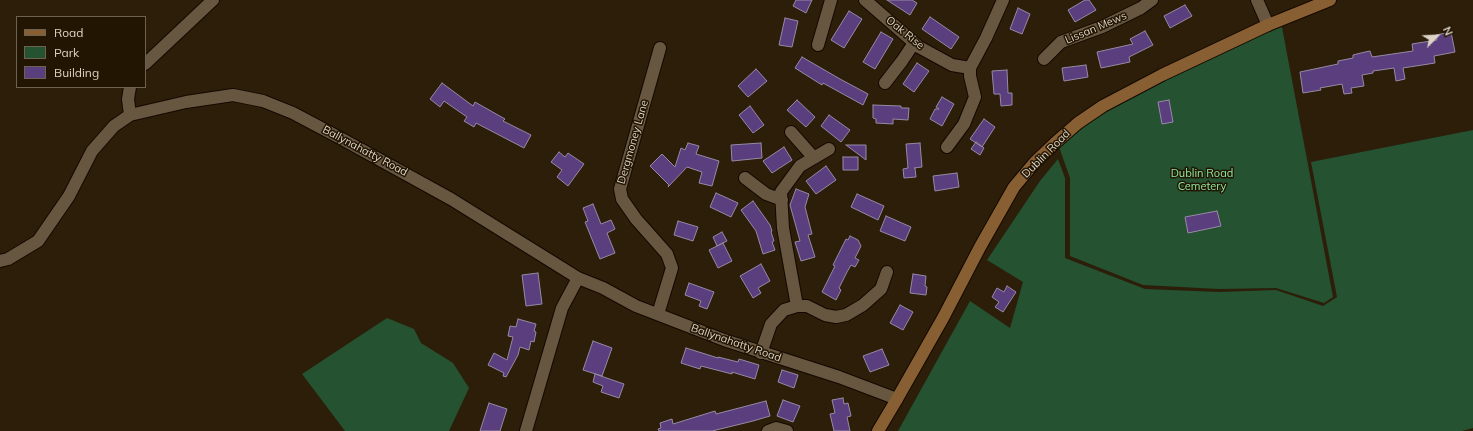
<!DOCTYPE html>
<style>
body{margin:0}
#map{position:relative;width:1473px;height:431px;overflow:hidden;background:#2c1e09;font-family:Mulish,sans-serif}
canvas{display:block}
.legend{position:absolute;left:16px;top:16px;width:130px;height:72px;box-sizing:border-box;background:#221502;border:1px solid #6d6151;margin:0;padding:5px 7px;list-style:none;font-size:12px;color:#ddd4c7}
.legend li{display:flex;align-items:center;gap:8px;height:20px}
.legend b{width:20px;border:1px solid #6d6151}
.north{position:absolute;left:1417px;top:16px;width:40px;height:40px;-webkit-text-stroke:3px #221502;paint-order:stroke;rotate:66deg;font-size:11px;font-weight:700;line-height:16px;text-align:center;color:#ddd4c7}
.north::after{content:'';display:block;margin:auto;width:14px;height:18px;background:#ddd4c7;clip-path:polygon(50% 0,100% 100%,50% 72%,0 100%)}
</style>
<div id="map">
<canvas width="1473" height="431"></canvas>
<ul class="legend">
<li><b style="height:5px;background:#885f33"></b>Road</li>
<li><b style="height:11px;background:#255231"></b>Park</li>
<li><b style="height:11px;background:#5a3e7d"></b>Building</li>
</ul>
<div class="north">N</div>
</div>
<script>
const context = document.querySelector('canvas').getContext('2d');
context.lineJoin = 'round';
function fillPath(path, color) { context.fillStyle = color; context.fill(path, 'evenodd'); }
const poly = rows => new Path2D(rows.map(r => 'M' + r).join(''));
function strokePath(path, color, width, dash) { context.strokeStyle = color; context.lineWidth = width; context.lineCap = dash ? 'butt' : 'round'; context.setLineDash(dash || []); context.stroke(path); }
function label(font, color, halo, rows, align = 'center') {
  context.font = font + ' Mulish,sans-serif'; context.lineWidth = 3; context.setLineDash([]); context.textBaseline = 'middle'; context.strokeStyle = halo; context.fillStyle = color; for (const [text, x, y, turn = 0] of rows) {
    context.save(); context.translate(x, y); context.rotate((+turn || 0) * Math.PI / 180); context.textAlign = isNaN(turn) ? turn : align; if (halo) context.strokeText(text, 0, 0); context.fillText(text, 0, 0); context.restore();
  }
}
fillPath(poly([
 [1281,22,1333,297,1324,303,1276,288,1219,289,1143,285,1070,256,1070,178,1059,147,1082,128,1106,112,1138,92],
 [1473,130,1473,428,1462,431,898,431,970,301,1010,328,1023,282,987,260,1040,181,1058,159,1065,178,1065,258,1145,289,1219,292,1276,290,1323,306,1337,297,1311,162],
 [387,318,414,329,421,343,453,363,469,388,449,431,345,431,302,374]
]), '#255231');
const building = poly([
 [796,0,812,0,806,13,793,6,796,0],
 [887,0,912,0,917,3,910,15,887,0],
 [1085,0,1089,0,1096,10,1075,22,1068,10,1085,0],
 [1185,5,1192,16,1170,28,1164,16,1185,5],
 [1018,8,1030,14,1022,34,1010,29,1018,8],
 [849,11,862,19,844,48,831,40,849,11],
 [930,17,959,37,951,49,922,29,930,17],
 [785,18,798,21,792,47,779,45,785,18],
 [1145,31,1153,45,1129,57,1130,62,1101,68,1097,52,1133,44,1130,39,1145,31],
 [881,32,893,39,875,69,863,62,881,32],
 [1451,32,1455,52,1434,56,1435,63,1403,68,1405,79,1396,81,1394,68,1373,71,1373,73,1362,75,1364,86,1351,88,1352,93,1344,94,1342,84,1320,88,1321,90,1303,93,1300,72,1338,64,1338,61,1353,58,1353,55,1365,52,1370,51,1372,57,1413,51,1412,44,1437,40,1436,35,1451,32],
 [802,57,840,79,868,94,863,105,823,83,822,85,795,68,802,57],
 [917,63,929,71,914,92,903,84,917,63],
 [1086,65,1088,77,1064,81,1062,68,1086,65],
 [756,69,767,81,748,97,738,86,756,69],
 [1007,70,1008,93,1012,93,1012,105,1001,106,1000,94,994,94,992,71,1007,70],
 [442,83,473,106,475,102,505,119,503,121,531,135,524,148,476,123,474,127,464,121,467,117,444,101,440,107,430,99,442,83],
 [942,97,954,104,942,126,930,119,935,109,939,109,936,107,942,97],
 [797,100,815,117,806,127,787,110,797,100],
 [1169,100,1173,122,1162,124,1158,102,1169,100],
 [873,105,901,106,901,108,909,108,908,120,893,119,893,124,876,123,876,119,873,118,873,105],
 [750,106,764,125,753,133,739,115,750,106],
 [829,115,850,130,841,142,821,126,829,115],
 [984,119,995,127,982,147,970,139,984,119],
 [976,142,984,148,980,155,971,149,976,142],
 [688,143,699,146,696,154,719,161,712,186,699,183,702,172,687,167,668,187,669,185,650,166,662,154,675,167,681,148,685,150,688,143],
 [761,143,762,158,732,161,731,145,761,143],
 [920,143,922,167,914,168,915,168,916,177,904,178,903,169,908,168,906,144,920,143],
 [846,145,866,145,866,160,846,145],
 [784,147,792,160,772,173,763,161,784,147],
 [559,152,565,157,568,153,584,164,568,186,557,177,562,170,551,162,559,152],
 [843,157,858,157,858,170,843,170,843,157],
 [826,166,836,180,816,194,806,181,826,166],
 [957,173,959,187,935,191,933,176,957,173],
 [796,189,809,194,805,207,812,234,808,235,815,257,801,261,795,242,800,241,790,205,796,189],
 [716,193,738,203,731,217,710,207,716,193],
 [857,194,884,206,878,220,851,207,857,194],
 [753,201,770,225,772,231,771,232,774,241,772,242,775,250,763,254,756,231,741,210,753,201],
 [593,204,601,224,611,220,615,229,607,233,615,253,600,259,585,222,588,221,583,208,593,204],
 [1217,211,1221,226,1188,233,1185,217,1217,211],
 [886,216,911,227,905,241,880,231,886,216],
 [678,221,698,227,693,241,674,235,678,221],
 [722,232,727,241,717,246,713,237,722,232],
 [850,236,858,240,861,246,855,258,859,260,855,267,851,265,847,272,839,288,841,290,836,300,822,292,835,266,833,265,846,239,848,240,850,236],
 [723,243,732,261,718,268,709,250,723,243],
 [761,264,770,281,758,288,761,293,753,298,740,276,761,264],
 [538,273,542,304,526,306,522,275,538,273],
 [913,274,926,276,925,286,927,287,926,295,910,293,913,274],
 [689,283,714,292,707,309,699,306,701,301,685,295,689,283],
 [1007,286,1016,292,1003,312,995,307,999,302,992,297,997,288,1004,292,1007,286],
 [900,305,913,312,903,330,890,323,900,305],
 [518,319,536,324,534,331,536,332,534,342,531,341,529,350,520,347,518,355,506,377,503,376,504,373,488,365,494,353,507,360,513,337,508,336,510,326,516,327,518,319],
 [593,341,612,348,602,376,583,370,593,341],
 [686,348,718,358,718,357,738,362,739,359,759,365,755,379,732,372,732,374,701,366,700,369,681,363,686,348],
 [882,349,889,365,870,372,863,356,882,349],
 [782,370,798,375,794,388,778,382,782,370],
 [595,374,624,384,619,398,601,392,603,386,593,382,595,374],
 [843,398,844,404,848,403,851,416,847,417,850,431,834,431,830,414,835,413,832,400,843,398],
 [783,400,800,406,793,422,777,416,783,400],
 [766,401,770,416,753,421,712,431,659,431,658,429,661,428,660,423,672,419,673,424,715,411,716,414,766,401],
 [489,403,507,409,500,431,480,431,489,403]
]);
fillPath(building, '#5a3e7d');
strokePath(building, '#958ba5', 1);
const street = poly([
 [865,0,919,47,952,65,970,68],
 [1257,0,1268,25],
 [818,45,831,0],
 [1044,59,1061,42,1102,27,1141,8,1152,0],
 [145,64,213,0],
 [885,83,902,61,914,43],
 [130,115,128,99,130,87],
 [791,132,814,158],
 [947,147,964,124,975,97,970,76,970,68,986,38,1003,0],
 [745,178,766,194,782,200],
 [0,261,8,259,38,241,69,196,92,151,114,126,130,115,186,102,233,95,263,101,293,113,342,139,451,199,578,278,603,288,636,306,724,340,839,377,897,399],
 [797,306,783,228,781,192,800,166,829,149],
 [658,314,672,268,667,254,636,219,622,199,620,189,660,48],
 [761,353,771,324,784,310,797,306,807,306,825,315,836,317,846,315,863,305,881,289,887,272],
 [526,431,562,308,578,278],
 [768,431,776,428,787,431]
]);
const secondary = poly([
 [878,431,897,399,943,318,980,247,1014,187,1035,162,1055,143,1078,123,1103,106,1162,75,1268,25,1330,0]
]);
strokePath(street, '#140800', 14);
strokePath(secondary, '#140800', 14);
strokePath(street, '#675740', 12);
strokePath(secondary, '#885f33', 12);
label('11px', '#ddd4c7', '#221502', [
 ["Lissan Mews",1096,28,-23],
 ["Oak Rise",905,33,39],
 ["Dergmoney Lane",633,142,-74],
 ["Ballynahatty Road",365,151,28],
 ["Dublin Road",1046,154,-45],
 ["Ballynahatty Road",736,343,19]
]);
label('11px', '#8be9a2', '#221502', [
 ["Dublin Road",1202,174],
 ["Cemetery",1202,187]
]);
</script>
